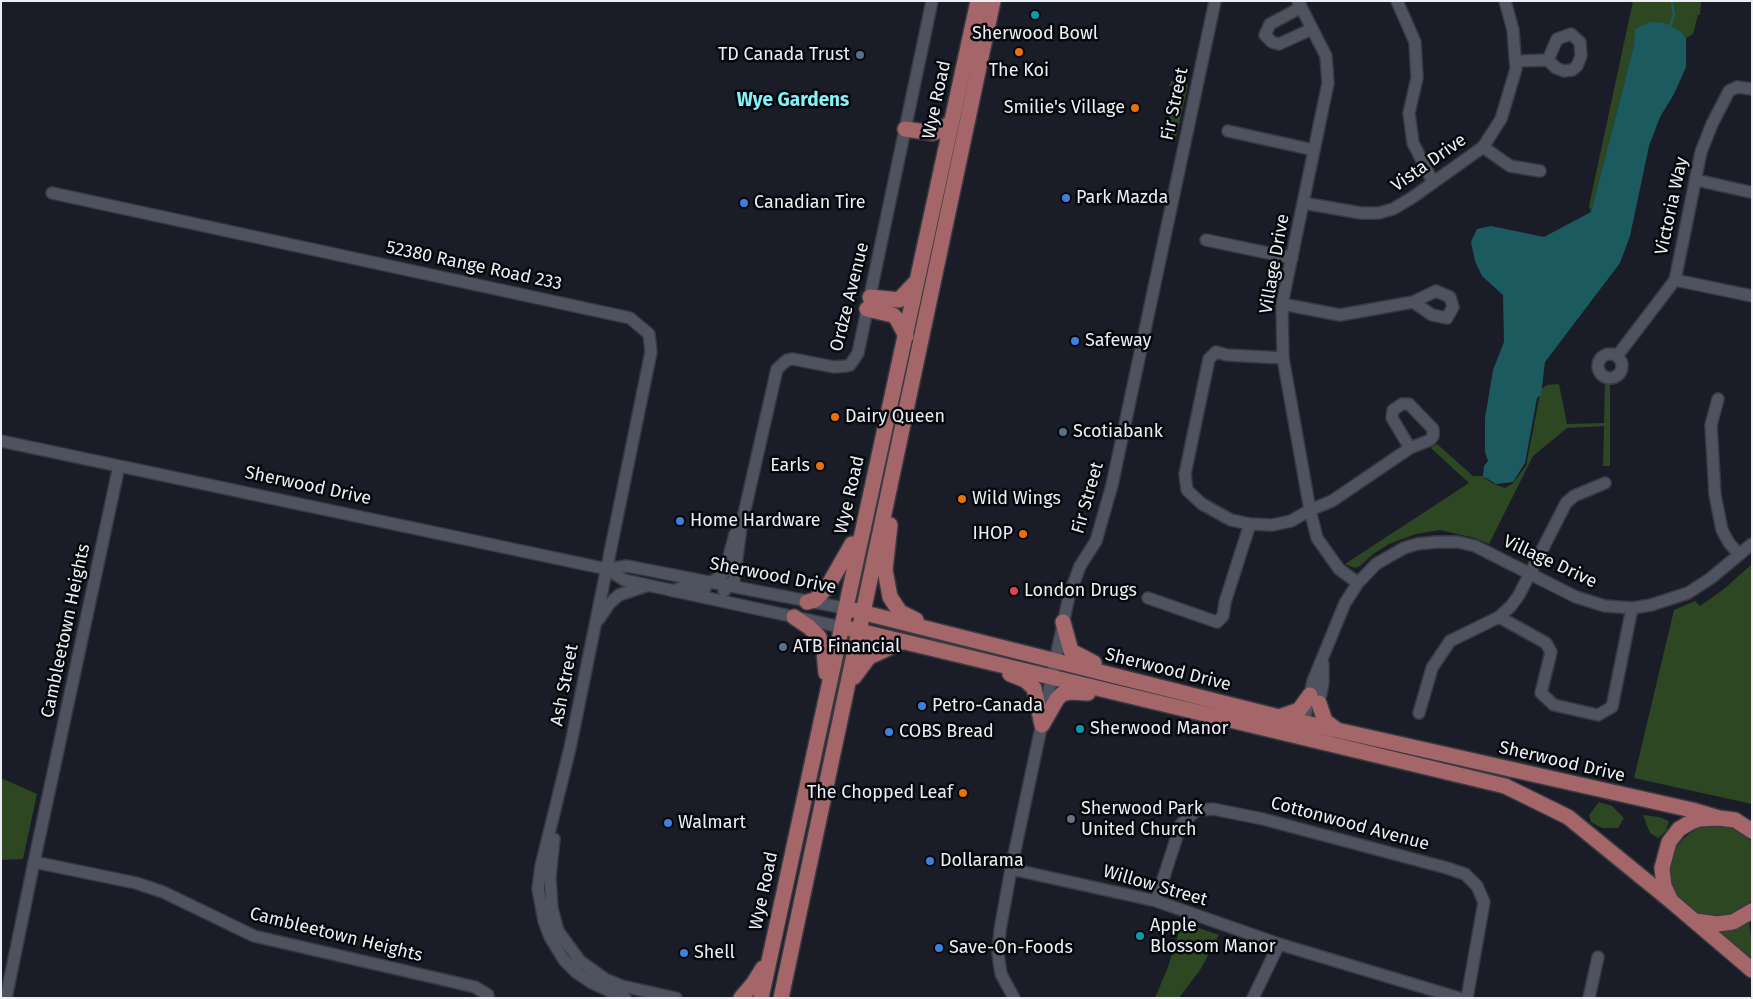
<!DOCTYPE html>
<style>
body{margin:0}
#map{position:relative;width:1753px;height:999px;overflow:hidden;background:#1a1d28;font-family:"Fira Sans",sans-serif}
canvas{display:block}
.frame{position:absolute;inset:0;border:2px solid #ebeef5;pointer-events:none}
</style>
<div id="map">
<canvas width="1753" height="999"></canvas>
<div class="frame"></div>
</div>
<script>
const context = document.querySelector('canvas').getContext('2d');
context.lineJoin = 'round';
function fillPath(path, color) { context.fillStyle = color; context.fill(path, 'evenodd'); }
const poly = rows => new Path2D(rows.map(r => 'M' + r).join(''));
function strokePath(path, color, width, dash) { context.strokeStyle = color; context.lineWidth = width; context.lineCap = dash ? 'butt' : 'round'; context.setLineDash(dash || []); context.stroke(path); }
function label(font, color, halo, rows, align = 'center') {
  context.font = font + ' "Fira Sans",sans-serif'; context.lineWidth = 5; context.setLineDash([]); context.textBaseline = 'middle'; context.strokeStyle = halo; context.fillStyle = color; for (const [text, x, y, turn = 0] of rows) {
    context.save(); context.translate(x, y); context.rotate((+turn || 0) * Math.PI / 180); context.textAlign = isNaN(turn) ? turn : align; if (halo) context.strokeText(text, 0, 0); context.fillText(text, 0, 0); context.restore();
  }
}
fillPath(poly([
 [1633,1,1701,1,1700,15,1698,15,1693,34,1686,38,1680,31,1636,29,1634,45,1591,212,1589,206],
 [1171,81,1188,85,1176,138,1162,136,1160,133,1166,132,1176,87,1169,86],
 [1605,383,1610,384,1610,466,1603,466,1604,426,1567,428,1533,456,1489,544,1475,538,1440,530,1416,534,1389,544,1373,554,1360,566,1355,568,1345,564,1469,483,1431,448,1437,444,1473,476,1483,476,1483,472,1485,478,1492,483,1505,488,1513,483,1526,466,1541,389,1547,385,1559,384,1567,424,1604,423],
 [1752,564,1752,804,1634,778,1674,610,1695,601,1700,606,1724,589],
 [1,778,37,794,23,859,1,860],
 [1599,802,1612,806,1624,818,1618,828,1602,828,1591,822,1589,815],
 [1643,815,1659,817,1669,821,1666,831,1658,838,1650,833],
 [1710,825,1724,826,1738,830,1752,842,1752,899,1745,907,1731,915,1716,917,1700,915,1686,906,1676,894,1670,879,1670,863,1675,849,1684,838,1696,829],
 [1182,922,1219,935,1200,970,1179,998,1155,998,1168,967],
 [1749,922,1752,945,1752,964,1717,933,1717,930]
]), '#2d4723');
fillPath(poly([
 [1650,22,1664,23,1680,31,1686,38,1686,67,1674,94,1660,117,1649,146,1630,236,1620,263,1545,362,1541,395,1537,398,1525,463,1513,482,1496,484,1483,476,1484,466,1488,461,1485,452,1485,418,1493,370,1504,342,1503,295,1482,276,1475,261,1471,242,1477,229,1491,226,1544,237,1591,212,1634,45,1635,29]
]), '#1b5a5e');
strokePath(poly([
 [1670,26,1674,15,1672,1]
]), '#1b5a5e', 2.5);
const minor = poly([
 [1298,1,1326,56,1328,83,1282,304,1283,358,1310,510,1317,538,1339,569,1358,583],
 [1397,1,1415,42,1417,78,1409,113,1413,143,1433,182],
 [1300,8,1270,24,1265,35,1272,42,1279,44,1312,29],
 [1571,34,1580,42,1581,56,1577,66,1572,70,1564,71,1556,68,1548,60,1557,39,1571,34],
 [1517,61,1548,60],
 [1228,131,1314,150],
 [1483,147,1510,166,1540,171],
 [1696,180,1750,192],
 [52,193,630,318,649,334,651,352,570,748,541,866,538,889,544,921,550,937,564,960,577,973,592,983,625,998],
 [1303,203,1361,213,1379,213,1393,209,1413,197,1483,147,1501,119,1516,69,1513,30,1505,1],
 [1206,240,1292,258],
 [1675,280,1752,296],
 [1282,304,1340,315,1413,302,1436,291,1450,297,1453,307,1447,318,1432,315,1413,302],
 '1598 366a12 12 0 1 1 24 0a12 12 0 1 1-24 0Z',
 [1617,356,1675,280,1701,152,1712,124,1729,91,1737,87,1752,89],
 [1283,358,1227,355,1216,352,1209,359,1185,474,1187,490,1202,504,1231,520,1250,524,1272,525,1291,521,1310,510,1332,501,1410,448,1430,440,1433,436,1433,429,1409,404,1402,404,1393,410,1392,418,1410,448],
 [1718,399,1711,425,1715,495,1722,530,1729,543,1739,554],
 [1,441,607,569,627,566,844,608],
 [119,466,34,862,136,883,163,892,254,936,475,987,488,995],
 [607,569,624,580,841,627],
 [709,583,722,576,725,571,735,534],
 [673,591,685,586,705,589],
 [724,591,734,580,741,527,777,369,787,360,793,359,834,367,846,366,850,365,858,353,932,1],
 [1148,598,1217,622,1223,616,1225,602,1250,524],
 [1499,617,1546,643,1551,652,1541,693,1554,705,1598,715,1612,707,1632,608],
 [599,619,609,604,619,595,646,586],
 [1318,709,1323,683,1323,664],
 [1419,713,1432,668,1450,641,1499,617,1511,606,1519,595,1566,503,1574,496,1605,483],
 [1302,730,1313,681,1345,603,1358,583,1376,564,1404,548,1417,544,1437,542,1458,542,1475,546,1576,597,1605,606,1632,608,1651,605,1688,593,1711,578,1752,544],
 [554,839,550,877,552,908,558,931,580,961,605,979,622,986,676,998],
 [1011,869,1156,901,1279,944,1459,998],
 [1156,901,1181,824,1197,810,1213,809,1263,819,1447,868,1465,874,1477,886,1484,902,1467,998],
 [6,998,34,862],
 [1014,998,1001,974,998,954,1000,930,1011,869,1069,596,1080,566,1096,541,1112,485,1215,1],
 [1253,998,1279,944],
 [1589,998,1598,957]
]);
const major = poly([
 [905,129,933,133,943,129,952,121],
 [870,297,899,300,916,282],
 [867,309,893,315,897,319,906,336],
 [890,525,885,570,890,597,900,612,916,620],
 [807,602,815,600,828,586,852,544],
 [853,610,1279,717,1692,810,1719,818],
 [794,617,809,627,819,637,824,652,826,673],
 [1063,622,1071,651,1094,663],
 [851,629,1505,786,1568,817,1671,901],
 [1010,674,1025,680,1034,688,1042,725],
 [854,677,869,657,902,642],
 [1319,703,1325,721,1337,730],
 [1279,717,1299,710,1310,695],
 [1042,725,1057,699,1062,694,1070,692,1088,693],
 [1752,831,1735,820,1719,818,1699,819,1691,822,1679,829,1669,842,1662,868,1664,886,1671,901,1752,970],
 [1695,921,1717,924,1733,922,1752,911],
 [741,998,753,984,763,968],
 [761,998,978,1],
 [781,998,993,1]
]);
strokePath(minor, '#383a42', 14);
strokePath(major, '#383a42', 18);
strokePath(minor, '#4f5360', 11);
strokePath(major, '#a56669', 15);
for (const [x, y, r, color] of [
 [1035,15,5,"#0f9aa8"],
 [1019,52,5,"#e8710a"],
 [860,55,5,"#5c6f8a"],
 [1135,108,5,"#e8710a"],
 [1066,198,5,"#3f7fe0"],
 [744,203,5,"#3f7fe0"],
 [1075,341,5,"#3f7fe0"],
 [835,417,5,"#e8710a"],
 [1063,432,5,"#5c6f8a"],
 [820,466,5,"#e8710a"],
 [962,499,5,"#e8710a"],
 [680,521,5,"#3f7fe0"],
 [1023,534,5,"#e8710a"],
 [1014,591,5,"#e0444e"],
 [783,647,5,"#5c6f8a"],
 [922,706,5,"#3f7fe0"],
 [1080,729,5,"#0f9aa8"],
 [889,732,5,"#3f7fe0"],
 [963,793,5,"#e8710a"],
 [1071,819,5,"#6b7280"],
 [668,823,5,"#3f7fe0"],
 [930,861,5,"#3f7fe0"],
 [1140,936,5,"#0f9aa8"],
 [939,948,5,"#3f7fe0"],
 [684,953,5,"#3f7fe0"]
]) { const dot = new Path2D(); dot.arc(x, y, r, 0, 2 * Math.PI); context.fillStyle = color; context.fill(dot); strokePath(dot, '#06080c', 2); }
label('18px', '#ebeef5', '#06080c', [
 ["Sherwood Bowl",1035,34,"center"],
 ["TD Canada Trust",850,55,"right"],
 ["The Koi",1019,71,"center"],
 ["Smilie's Village",1125,108,"right"],
 ["Park Mazda",1076,198],
 ["Canadian Tire",754,203],
 ["Safeway",1085,341],
 ["Dairy Queen",845,417],
 ["Scotiabank",1073,432],
 ["Earls",810,466,"right"],
 ["Wild Wings",972,499],
 ["Home Hardware",690,521],
 ["IHOP",1013,534,"right"],
 ["London Drugs",1024,591],
 ["ATB Financial",793,647],
 ["Petro-Canada",932,706],
 ["Sherwood Manor",1090,729],
 ["COBS Bread",899,732],
 ["The Chopped Leaf",953,793,"right"],
 ["Sherwood Park",1081,809],
 ["United Church",1081,830],
 ["Walmart",678,823],
 ["Dollarama",940,861],
 ["Apple",1150,926],
 ["Blossom Manor",1150,947],
 ["Save-On-Foods",949,948],
 ["Shell",694,953]
], 'left');
label('18px', '#ebeef5', '#06080c', [
 ["Wye Road",937,100,-78],
 ["Fir Street",1175,104,-78],
 ["Vista Drive",1429,163,-35],
 ["Victoria Way",1672,206,-78],
 ["Village Drive",1275,264,-80],
 ["52380 Range Road 233",474,266,12],
 ["Ordze Avenue",850,297,-76],
 ["Sherwood Drive",308,486,12],
 ["Wye Road",850,495,-77],
 ["Fir Street",1088,498,-74],
 ["Village Drive",1550,562,25],
 ["Sherwood Drive",773,576,11],
 ["Cambleetown Heights",66,631,-78],
 ["Sherwood Drive",1168,670,14],
 ["Ash Street",565,685,-79],
 ["Sherwood Drive",1562,762,13],
 ["Cottonwood Avenue",1350,824,15],
 ["Willow Street",1155,886,16],
 ["Wye Road",764,891,-78],
 ["Cambleetown Heights",336,935,14]
]);
label('bold 19px', '#86f1f8', '#06080c', [
 ["Wye Gardens",793,101]
]);
</script>
